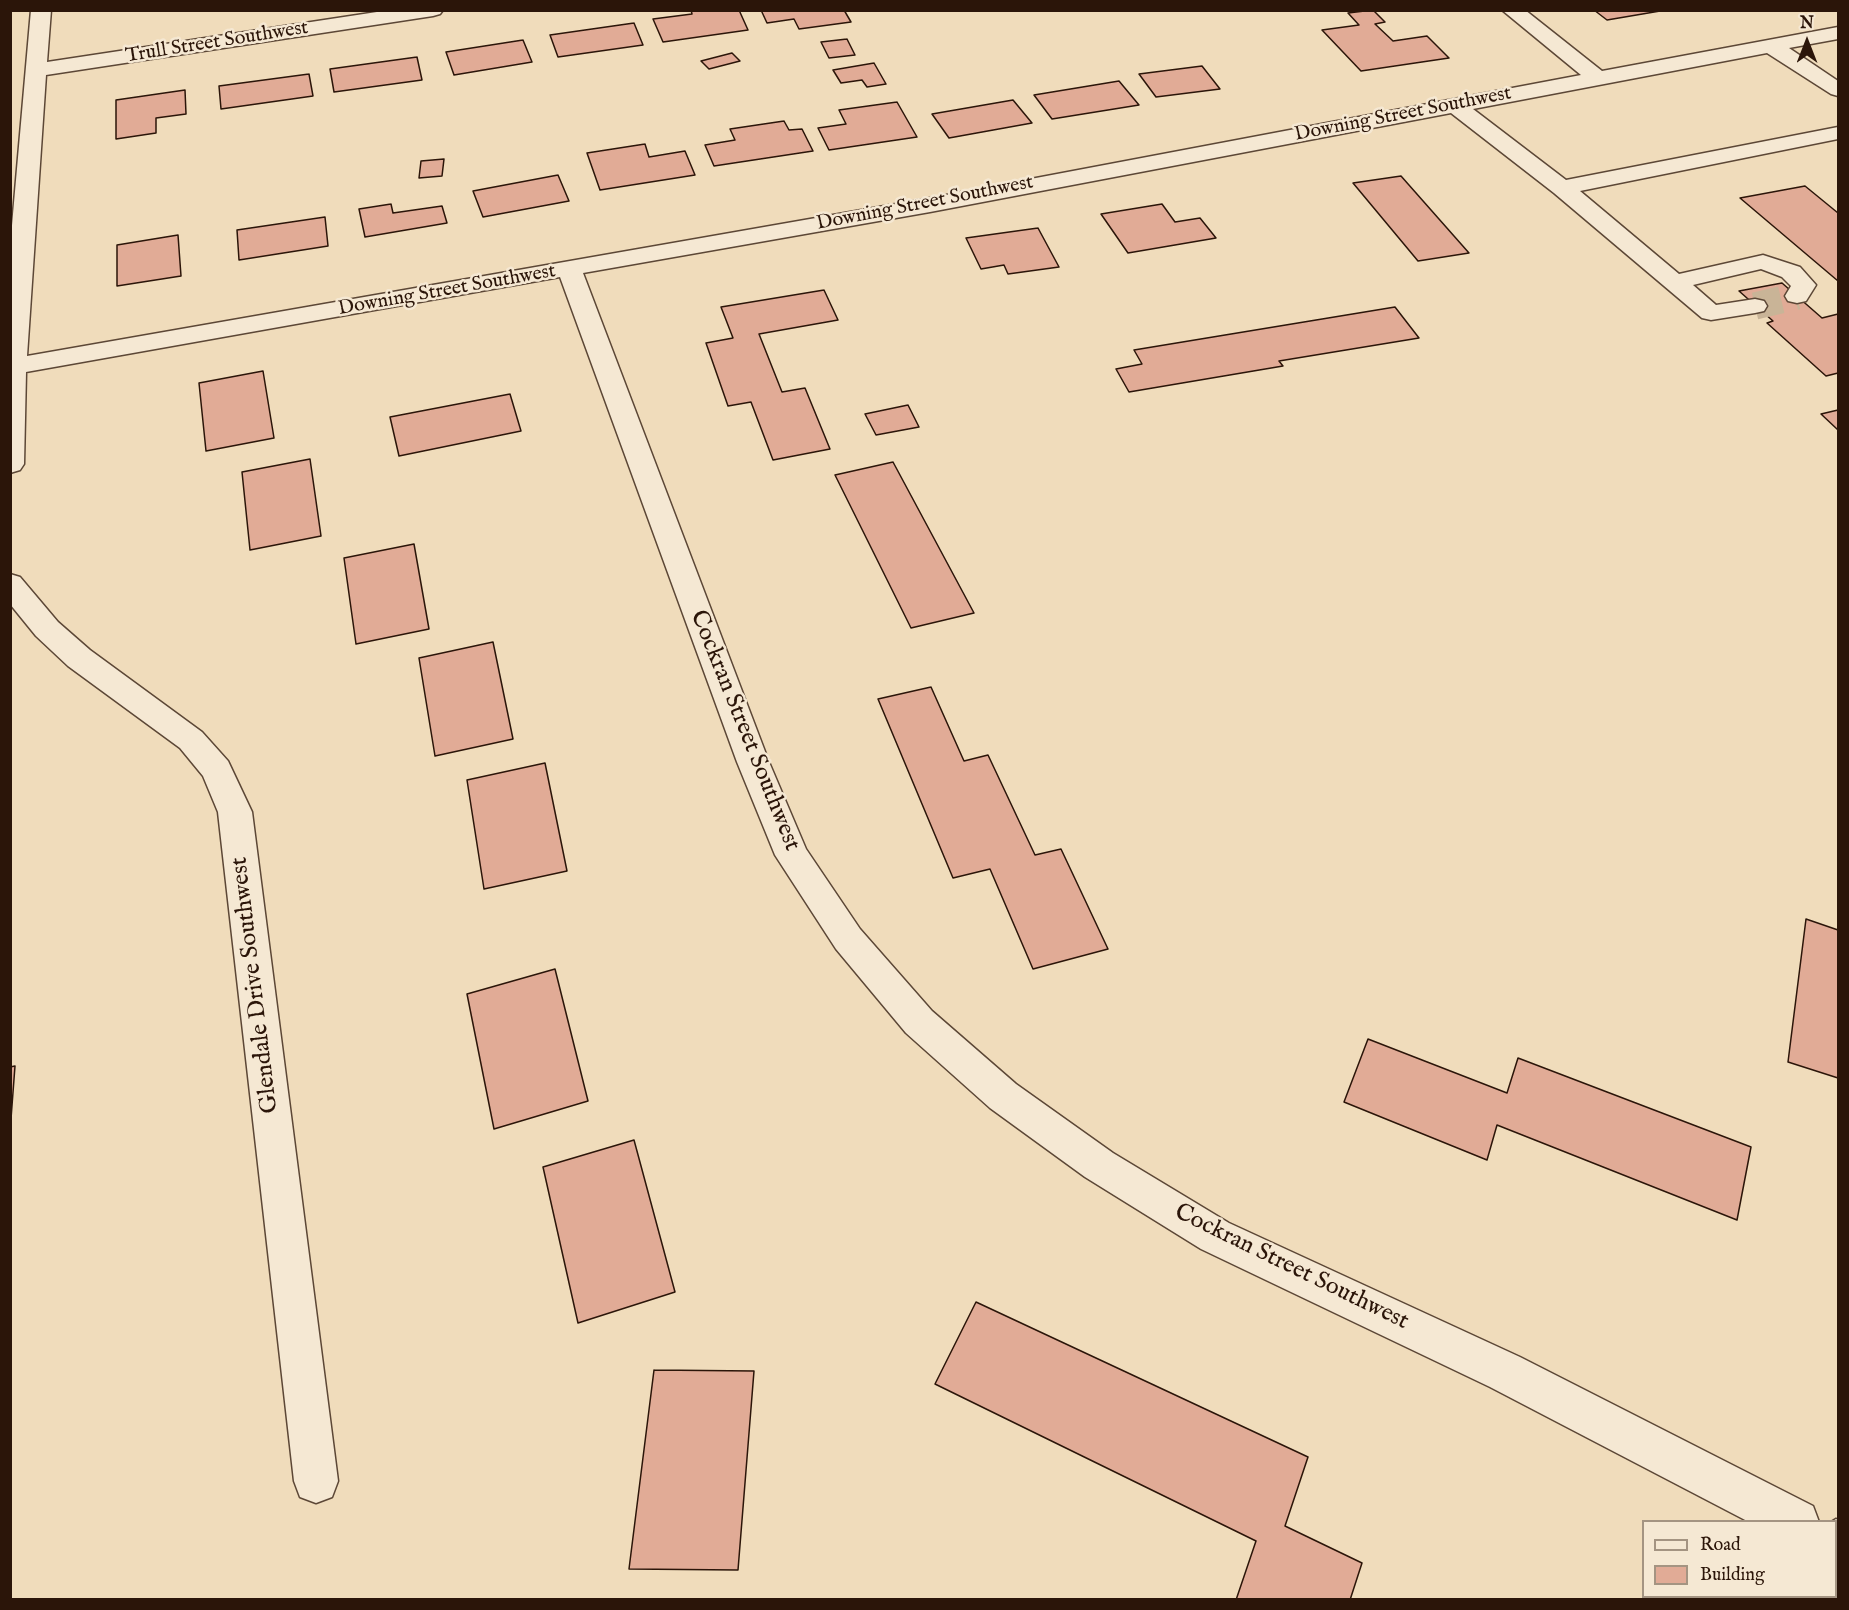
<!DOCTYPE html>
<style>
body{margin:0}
#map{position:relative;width:1849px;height:1610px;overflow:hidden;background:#f0dcbb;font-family:"IM FELL English",serif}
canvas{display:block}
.frame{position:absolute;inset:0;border:12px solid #2b1509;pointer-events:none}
.legend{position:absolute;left:1642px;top:1520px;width:195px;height:78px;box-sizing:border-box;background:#f5e8d3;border:2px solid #a49482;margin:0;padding:8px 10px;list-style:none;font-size:18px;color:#2b1509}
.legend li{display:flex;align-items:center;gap:12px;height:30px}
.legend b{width:30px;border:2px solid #a49482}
.north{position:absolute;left:1777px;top:12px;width:60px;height:60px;-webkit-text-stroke:4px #f5e8d3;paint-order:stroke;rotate:0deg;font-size:16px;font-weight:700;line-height:24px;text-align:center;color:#2b1509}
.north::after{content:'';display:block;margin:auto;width:21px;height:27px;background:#2b1509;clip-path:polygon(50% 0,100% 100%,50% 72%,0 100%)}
</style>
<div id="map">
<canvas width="1849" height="1610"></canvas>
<div class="frame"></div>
<ul class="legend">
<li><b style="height:8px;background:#f5e8d3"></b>Road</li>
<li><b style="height:16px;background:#e1ab96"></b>Building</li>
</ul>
<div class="north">N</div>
</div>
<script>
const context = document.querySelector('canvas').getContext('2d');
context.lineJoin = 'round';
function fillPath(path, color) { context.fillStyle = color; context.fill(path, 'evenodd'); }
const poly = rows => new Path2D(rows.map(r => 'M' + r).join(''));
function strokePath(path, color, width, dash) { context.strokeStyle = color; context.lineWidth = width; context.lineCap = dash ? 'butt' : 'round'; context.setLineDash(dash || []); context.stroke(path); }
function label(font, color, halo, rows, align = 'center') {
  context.font = font + ' "IM FELL English",serif'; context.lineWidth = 5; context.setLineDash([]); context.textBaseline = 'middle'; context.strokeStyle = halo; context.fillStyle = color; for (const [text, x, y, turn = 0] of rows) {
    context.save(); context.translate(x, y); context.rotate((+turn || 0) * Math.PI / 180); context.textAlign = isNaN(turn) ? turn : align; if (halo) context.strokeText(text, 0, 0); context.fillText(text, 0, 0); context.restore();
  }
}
const building = poly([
 [691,10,739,10,748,30,663,42,653,19,692,14,691,10],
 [761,10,844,10,851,22,799,29,794,19,767,23,761,10],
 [1373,10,1385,22,1375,24,1393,41,1427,36,1449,58,1361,71,1322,30,1359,25,1348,13,1373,10],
 [1594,10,1666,10,1607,20,1594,10],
 [634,23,643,45,558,57,550,35,634,23],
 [847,39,855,55,829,58,821,42,847,39],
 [523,40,532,62,454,75,446,52,523,40],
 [732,53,740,61,709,69,701,61,732,53],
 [417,57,422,80,334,92,330,69,417,57],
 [874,63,886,84,867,87,862,80,841,83,833,70,874,63],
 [1202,66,1220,89,1156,97,1139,74,1202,66],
 [309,74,313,96,221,109,219,86,309,74],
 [1119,81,1139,105,1052,119,1034,95,1119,81],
 [185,90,186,114,156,118,156,133,116,139,116,100,185,90],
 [1013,100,1032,123,949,138,932,114,1013,100],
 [897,102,917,137,829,150,818,128,846,124,839,110,897,102],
 [784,121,789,130,802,129,813,151,714,166,705,145,735,140,730,129,784,121],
 [645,144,649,157,685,151,695,175,600,190,587,153,645,144],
 [444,159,442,176,419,178,421,161,444,159],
 [558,175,569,201,483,217,473,191,558,175],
 [1401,176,1469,253,1418,261,1353,183,1401,176],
 [1805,186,1838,213,1838,281,1740,198,1805,186],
 [391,204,393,213,442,206,447,223,365,237,359,209,391,204],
 [1162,204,1175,222,1200,218,1216,238,1128,253,1101,214,1162,204],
 [325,217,328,246,239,260,237,230,325,217],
 [1038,228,1059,267,1008,274,1004,265,981,269,966,238,1038,228],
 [178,235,181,276,117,286,117,245,178,235],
 [1782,283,1822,318,1838,314,1838,373,1826,376,1767,323,1773,321,1739,291,1782,283],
 [824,290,838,320,759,334,782,392,805,388,830,449,773,460,751,402,728,406,706,343,733,338,721,307,824,290],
 [1395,307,1419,338,1279,361,1283,366,1129,392,1116,369,1142,364,1134,350,1395,307],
 [263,371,274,438,206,451,199,383,263,371],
 [510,394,521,431,399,456,390,417,510,394],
 [908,405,919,427,876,435,865,414,908,405],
 [1838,410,1838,430,1821,414,1838,410],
 [310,459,321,536,250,550,242,472,310,459],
 [893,462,974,613,911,628,835,475,893,462],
 [414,544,429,629,356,644,344,558,414,544],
 [493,642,513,739,435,756,419,658,493,642],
 [931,687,964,761,988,755,1035,855,1061,849,1108,949,1033,969,990,869,953,878,878,699,931,687],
 [545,763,567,871,484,889,467,780,545,763],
 [1806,919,1838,930,1838,1078,1788,1062,1806,919],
 [555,969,588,1101,494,1129,467,994,555,969],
 [1368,1039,1507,1093,1518,1058,1751,1147,1737,1220,1497,1125,1487,1160,1344,1102,1368,1039],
 [15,1066,10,1132,10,1067,15,1066],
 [634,1140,675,1292,578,1323,543,1167,634,1140],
 [976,1302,1308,1457,1285,1526,1362,1563,1350,1600,1236,1600,1256,1541,935,1384,976,1302],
 [654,1370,754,1371,738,1570,629,1569,654,1370]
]);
fillPath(building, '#e1ab96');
strokePath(building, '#2b1509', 1.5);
strokePath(poly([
 [1755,306,1797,296]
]), '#c9b497', 27, [27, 14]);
const minor = poly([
 [31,10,51,10,47,62,390,10,443,10,440,14,433,16,46,75,27,356,930,198,1581,75,1502,10,1525,10,1602,71,1838,27,1838,39,1789,48,1838,81,1838,96,1831,94,1767,53,1473,109,1566,180,1838,127,1838,139,1580,191,1679,274,1763,255,1800,267,1816,285,1806,301,1797,303,1788,301,1785,296,1791,286,1782,277,1761,269,1693,285,1716,305,1755,299,1764,301,1767,306,1764,311,1755,313,1711,320,1702,318,1554,193,1451,113,930,212,583,273,769,762,806,849,860,929,932,1011,1016,1084,1113,1153,1229,1223,1520,1357,1813,1506,1819,1522,1749,1522,1490,1387,1201,1249,1085,1177,990,1108,906,1033,836,949,775,855,737,762,560,277,26,372,24,464,20,470,10,473,10,248,31,10],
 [10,574,20,577,58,622,90,650,202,732,228,761,252,812,338,1481,332,1497,316,1503,300,1497,294,1481,218,812,203,776,180,748,68,666,36,636,10,604,10,574],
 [1836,1519,1838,1520,1838,1567,1836,1566,1836,1522,1831,1522,1836,1519]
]);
strokePath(minor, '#5c4736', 3);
fillPath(minor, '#f5e8d3');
label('20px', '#2b1509', '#f5e8d3', [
 ["Trull Street Southwest",217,43,-9],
 ["Downing Street Southwest",1403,115,-11],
 ["Downing Street Southwest",925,204,-11],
 ["Downing Street Southwest",447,291,-10]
]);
label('24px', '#2b1509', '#f5e8d3', [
 ["Cockran Street Southwest",744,731,68],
 ["Glendale Drive Southwest",256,985,-97],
 ["Cockran Street Southwest",1291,1268,26]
]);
</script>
